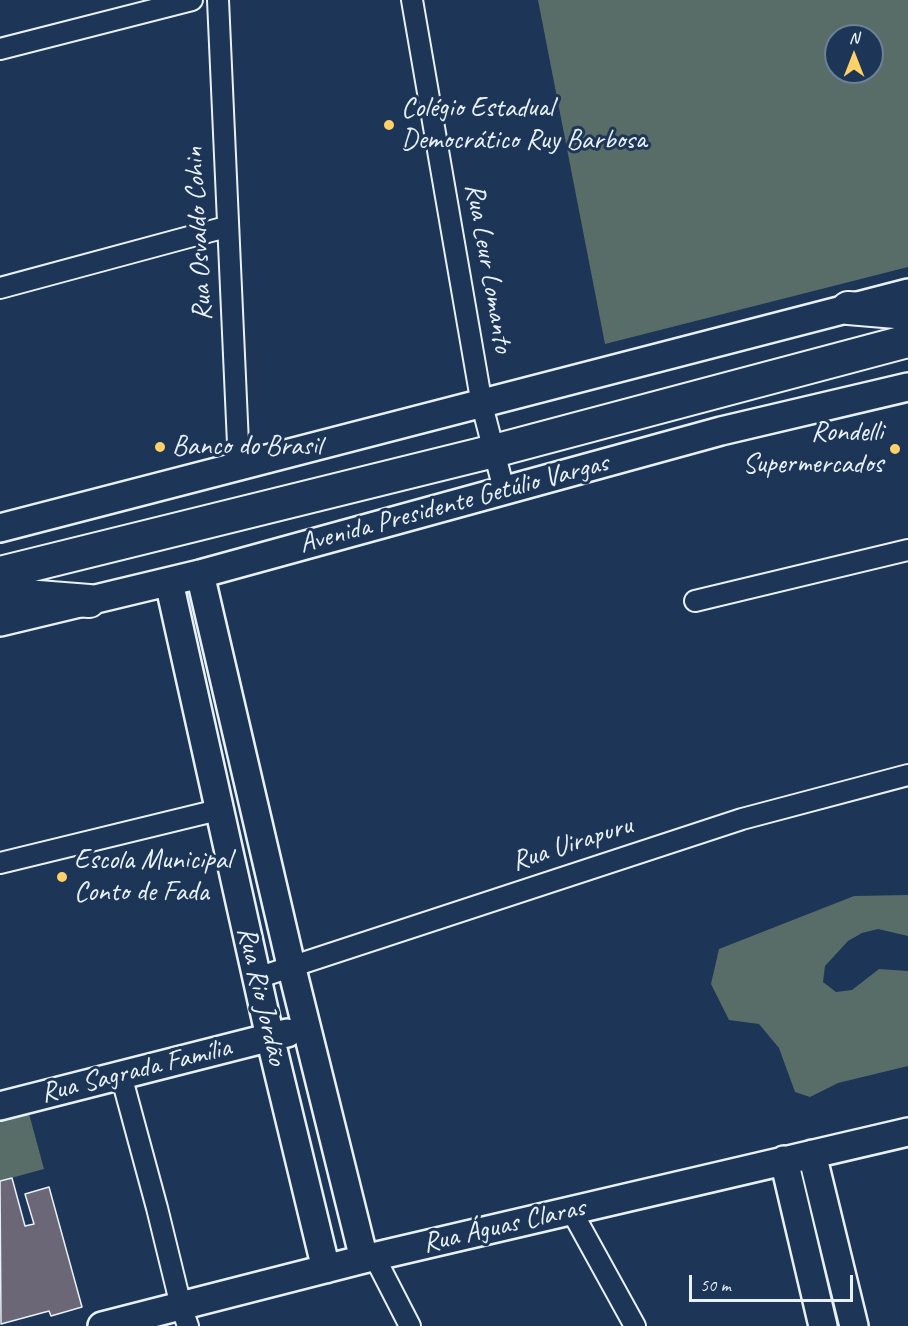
<!DOCTYPE html>
<meta charset="utf-8">
<style>
body{margin:0}
#map{position:relative;width:908px;height:1326px;overflow:hidden;background:#1d3557;font-family:Caveat,sans-serif}
canvas{display:block}
.north{position:absolute;left:824px;top:24px;width:60px;height:60px;box-sizing:border-box;background:#1d3557;border:2px solid #6e8097;border-radius:50%;rotate:0deg;font-size:16px;font-weight:700;line-height:24px;text-align:center;color:#e8f1f8}
.north::after{content:'';display:block;margin:auto;width:21px;height:27px;background:#ffd166;clip-path:polygon(50% 0,100% 100%,50% 72%,0 100%)}
.scale{position:absolute;left:689px;top:1275px;width:164px;height:27px;box-sizing:border-box;border:3px solid #e8f1f8;border-top:0;padding-left:8px;font-size:18px;line-height:21px;white-space:nowrap;color:#e8f1f8;-webkit-text-stroke:4px #1d3557;paint-order:stroke}
</style>
<div id="map">
<canvas width="908" height="1326"></canvas>
<div class="north">N</div>
<div class="scale">50 m</div>
</div>
<script>
const context = document.querySelector('canvas').getContext('2d');
context.lineJoin = 'round';
function fillPath(path, color) { context.fillStyle = color; context.fill(path, 'evenodd'); }
const poly = rows => new Path2D(rows.map(r => 'M' + r).join(''));
function strokePath(path, color, width, dash) { context.strokeStyle = color; context.lineWidth = width; context.lineCap = dash ? 'butt' : 'round'; context.setLineDash(dash || []); context.stroke(path); }
function label(font, color, halo, rows, align = 'center') {
  context.font = font + ' Caveat,sans-serif'; context.lineWidth = 6; context.setLineDash([]); context.textBaseline = 'middle'; context.strokeStyle = halo; context.fillStyle = color; for (const [text, x, y, turn = 0] of rows) {
    context.save(); context.translate(x, y); context.rotate((+turn || 0) * Math.PI / 180); context.textAlign = isNaN(turn) ? turn : align; if (halo) context.strokeText(text, 0, 0); context.fillText(text, 0, 0); context.restore();
  }
}
fillPath(poly([
 [538,0,908,0,908,267,605,344],
 [836,36,872,36,872,72,836,72],
 [908,895,908,936,878,929,862,933,848,941,825,966,823,982,836,992,852,990,879,969,908,971,908,1066,838,1083,810,1097,795,1092,779,1048,759,1024,729,1020,711,984,719,949,854,896],
 [28,1110,44,1169,0,1181,0,1117]
]), '#586d68');
const building = poly([
 [12,1178,25,1226,34,1224,25,1194,49,1187,82,1307,51,1316,49,1311,1,1324,0,1181,12,1178]
]);
fillPath(building, '#6c6777');
strokePath(building, '#e8f1f8', 1.5);
const street = poly([
 [218,0,239,466],
 [412,0,482,405,504,490],
 [0,49,192,0],
 [0,288,226,227],
 [695,601,908,550],
 [0,863,218,810],
 [257,978,742,819,908,775],
 [121,1075,157,1208,181,1306,188,1326],
 [571,1210,635,1326],
 [374,1256,410,1326]
]);
const secondary = poly([
 [0,528,908,293],
 [200,574,291,965,364,1259],
 [169,582,270,1037,326,1269],
 [0,622,200,574,721,431,908,387],
 [0,1106,287,1033],
 [812,1154,854,1326],
 [784,1160,823,1326],
 [102,1326,364,1259,908,1132]
]);
const primary = poly([
 [848,308,908,313],
 [0,573,494,451,908,341],
 [0,594,89,601]
]);
strokePath(street, '#e8f1f8', 24);
strokePath(secondary, '#e8f1f8', 32);
strokePath(primary, '#e8f1f8', 36);
strokePath(street, '#1d3557', 20);
strokePath(secondary, '#1d3557', 27);
strokePath(primary, '#1d3557', 32);
for (const [x, y, r, color] of [
 [389,125,6,"#ffd166"],
 [160,447,6,"#ffd166"],
 [895,449,6,"#ffd166"],
 [62,877,6,"#ffd166"]
]) { const dot = new Path2D(); dot.arc(x, y, r, 0, 2 * Math.PI); context.fillStyle = color; context.fill(dot); strokePath(dot, '#1d3557', 2); }
label('28px', '#e8f1f8', '#1d3557', [
 ["Colégio Estadual",401,109],
 ["Democrático Ruy Barbosa",401,141],
 ["Rondelli",883,433,"right"],
 ["Supermercados",883,465,"right"],
 ["Banco do Brasil",172,447],
 ["Escola Municipal",74,861],
 ["Conto de Fada",74,893]
], 'left');
label('28px', '#e8f1f8', '#1d3557', [
 ["Rua Osvaldo Cohin",199,234,-93],
 ["Rua Leur Lomanto",488,268,80],
 ["Avenida Presidente Getúlio Vargas",454,504,-15],
 ["Rua Uirapuru",572,844,-18],
 ["Rua Rio Jordão",261,996,77],
 ["Rua Sagrada Família",136,1071,-14],
 ["Rua Águas Claras",504,1226,-13]
]);
</script>
